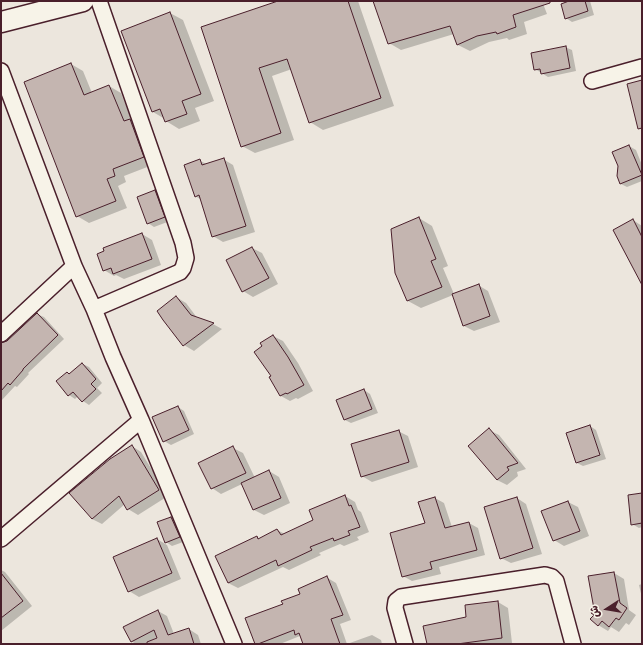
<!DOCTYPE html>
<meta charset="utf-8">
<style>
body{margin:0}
#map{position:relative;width:643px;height:645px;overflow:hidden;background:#ece6dd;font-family:Kalam,"Playpen Sans Arabic",sans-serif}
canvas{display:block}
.frame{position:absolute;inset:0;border:2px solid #4a1f2b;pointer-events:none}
.north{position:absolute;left:587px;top:589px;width:40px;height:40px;-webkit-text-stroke:3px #f7f3e8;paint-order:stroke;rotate:258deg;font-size:11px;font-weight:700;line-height:16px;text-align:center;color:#4a1f2b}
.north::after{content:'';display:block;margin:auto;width:14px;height:18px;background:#4a1f2b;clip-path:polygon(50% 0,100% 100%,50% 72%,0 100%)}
</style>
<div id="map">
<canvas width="643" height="645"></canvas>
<div class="frame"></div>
<div class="north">ش</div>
</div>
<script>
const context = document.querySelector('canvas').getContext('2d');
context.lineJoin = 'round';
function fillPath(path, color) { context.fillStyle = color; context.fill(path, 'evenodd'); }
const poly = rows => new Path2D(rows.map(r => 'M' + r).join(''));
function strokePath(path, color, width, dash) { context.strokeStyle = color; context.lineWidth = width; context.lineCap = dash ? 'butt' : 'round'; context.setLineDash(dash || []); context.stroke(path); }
fillPath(poly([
 [280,1,358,1,394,106,323,130,310,122,292,69,272,76,294,140,255,153,242,146,202,28],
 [374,1,542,1,547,14,524,22,527,34,509,40,507,38,489,42,470,51,458,45,454,34,401,50,389,43],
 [572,1,590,1,594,15,572,22,566,18],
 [170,13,183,20,214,101,195,108,200,121,179,129,166,121,165,119,153,112],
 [565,47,572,50,576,71,548,77,535,69],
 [71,64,83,71,92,93,109,86,121,93,132,121,142,127,155,164,124,176,126,182,118,186,127,208,89,223,77,216],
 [1,67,11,97,1,100],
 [629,146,636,150,642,165,642,181,627,187,621,184,618,176],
 [223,159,233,165,255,232,223,242,213,236,202,200,195,196,200,161,207,164],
 [155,191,161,195,170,221,154,227,148,223],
 [419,218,432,226,448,266,443,268,454,294,478,285,488,291,500,322,474,331,464,326,453,295,421,308,408,301],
 [633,220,642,226,642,283],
 [142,234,152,240,161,265,124,279,116,275,114,276,104,270],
 [252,248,262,253,278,284,253,297,243,291,228,261],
 [176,297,186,303,198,319,213,324,222,329,194,351,184,345],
 [37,314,44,317,64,339,28,373,29,374,17,387,15,386,1,401,1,345,8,341],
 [273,336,283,341,298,363,313,391,298,399,296,398,290,401,281,396,270,377,272,376],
 [83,364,89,367,102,383,97,388,102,393,89,405,83,401,78,396,75,399,69,395,70,375],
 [364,390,370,394,378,413,351,423,345,420,337,401],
 [178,407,184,411,194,434,171,445,164,441],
 [590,426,596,430,606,459,583,466,577,463,567,433],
 [489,430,499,435,526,469,517,472,518,476,507,485,497,480,469,446],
 [398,431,408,436,418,467,372,482,362,476],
 [132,446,141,452,168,496,138,515,128,509,125,504,102,524,92,519],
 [233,448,243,453,255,478,269,471,279,477,290,503,264,515,254,510,242,484,221,494,212,488],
 [642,494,642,527,639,528,632,524],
 [345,496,355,502,358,510,361,512,369,532,357,537,359,540,344,546,340,544,319,553,321,555,289,570,283,567,238,588,228,583,257,537,260,539,277,530,285,534,314,521],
 [435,498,444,503,452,527,469,523,478,528,485,555,439,567,441,574,412,581,403,576,426,524],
 [517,498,526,504,542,554,511,563,501,558],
 [568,502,578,507,589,536,564,546,554,540],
 [171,518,178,522,186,541,172,546,166,542],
 [157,539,167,545,181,579,139,597,129,591],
 [1,570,5,572,32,606,1,631],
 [614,573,624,579,629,610,636,615,629,625,626,623,619,632,611,627,608,631,598,625,595,615],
 [326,577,336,583,351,620,340,624,347,644,372,635,381,640,382,644,304,644,302,637,300,636,280,644,256,644,284,605],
 [642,584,642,598,639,585],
 [498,602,508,608,512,643,428,644,467,617],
 [158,611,167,616,174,634,189,629,198,635,201,644,159,644,157,637,145,644,136,644,131,641]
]), '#0003');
const building = poly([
 [278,1,348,1,381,98,309,123,287,59,259,68,281,133,241,147,201,27,278,1],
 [373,1,550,1,550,3,513,15,516,27,497,34,496,32,477,36,457,45,450,26,388,44,373,1],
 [569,1,585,1,588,11,565,19,561,4,569,1],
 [170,12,201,94,182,101,187,114,165,122,160,109,152,112,121,31,170,12],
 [566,46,570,68,541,74,540,69,534,70,531,53,566,46],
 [71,63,84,95,109,85,124,121,130,119,144,157,113,169,115,176,107,179,116,201,76,217,24,82,71,63],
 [642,80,642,128,638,129,627,84,642,80],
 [629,145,642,175,620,184,617,176,618,166,612,152,629,145],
 [224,158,246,226,212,237,199,195,195,197,184,165,200,159,202,165,224,158],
 [155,190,165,217,147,224,137,197,155,190],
 [419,217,436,259,431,261,442,287,407,301,395,273,391,229,419,217],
 [633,219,642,237,642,285,613,230,633,219],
 [142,233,152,259,113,274,111,268,103,271,97,254,104,251,103,248,142,233],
 [252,247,269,278,242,292,226,260,252,247],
 [479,284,490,316,463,326,452,294,479,284],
 [176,296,191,315,214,323,183,346,163,320,157,311,176,296],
 [37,313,58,335,23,369,23,370,10,385,8,383,1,391,1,343,7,341,37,313],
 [273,335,288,357,304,385,287,394,286,393,280,396,269,377,271,376,254,352,262,346,260,343,273,335],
 [82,363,96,379,91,384,96,389,82,402,73,392,68,396,56,381,67,372,69,374,82,363],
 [364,389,372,409,344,420,336,400,364,389],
 [178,406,189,430,163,442,152,417,178,406],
 [590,425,600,455,576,463,566,433,590,425],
 [489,428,518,463,507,467,509,470,497,480,468,446,489,428],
 [399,430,409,462,361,477,351,444,399,430],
 [132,445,159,490,127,510,119,496,92,519,69,493,110,459,132,445],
 [233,446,246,473,211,489,198,463,233,446],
 [269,470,281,498,253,510,241,483,269,470],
 [642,493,642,523,631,525,628,495,642,493],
 [345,495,349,506,351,505,360,527,348,531,350,535,334,541,333,538,310,547,312,550,278,566,276,560,228,583,215,556,257,536,258,539,277,529,281,535,313,520,309,510,345,495],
 [435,497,445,528,469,522,477,550,430,562,432,569,402,577,390,533,425,523,418,502,435,497],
 [517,497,533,548,500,559,484,507,517,497],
 [568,501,580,531,553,541,541,511,568,501],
 [171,517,180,537,165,543,157,522,171,517],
 [157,538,172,573,128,592,113,557,157,538],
 [614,572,620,603,627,608,619,620,616,618,609,627,602,621,598,626,590,619,594,615,591,613,594,609,588,576,614,572],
 [1,573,23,601,1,618,1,573],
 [327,576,343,615,331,619,340,644,303,644,299,633,295,635,294,630,258,644,255,644,245,618,283,604,281,601,300,594,298,589,327,576],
 [498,601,502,638,457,644,427,644,423,626,466,617,465,605,498,601],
 [158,610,168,635,189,628,194,644,147,644,147,642,157,638,154,630,131,642,123,627,143,617,158,610]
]);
fillPath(building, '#c4b5b0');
strokePath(building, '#4a1f2b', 1);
const minor = poly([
 [1,71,74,266,94,309,113,357,141,420,234,644],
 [592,81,642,67],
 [94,309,180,272,183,268,186,258,183,243,99,1],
 [1,334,74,266],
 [1,539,141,420],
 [405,644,395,608,396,601,401,597,545,575,552,577,556,581,573,644]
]);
const major = poly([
 [1,22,83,1]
]);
strokePath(minor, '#4a1f2b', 18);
strokePath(major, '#4a1f2b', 23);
strokePath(minor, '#f7f3e8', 15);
strokePath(major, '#f7f3e8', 20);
</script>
